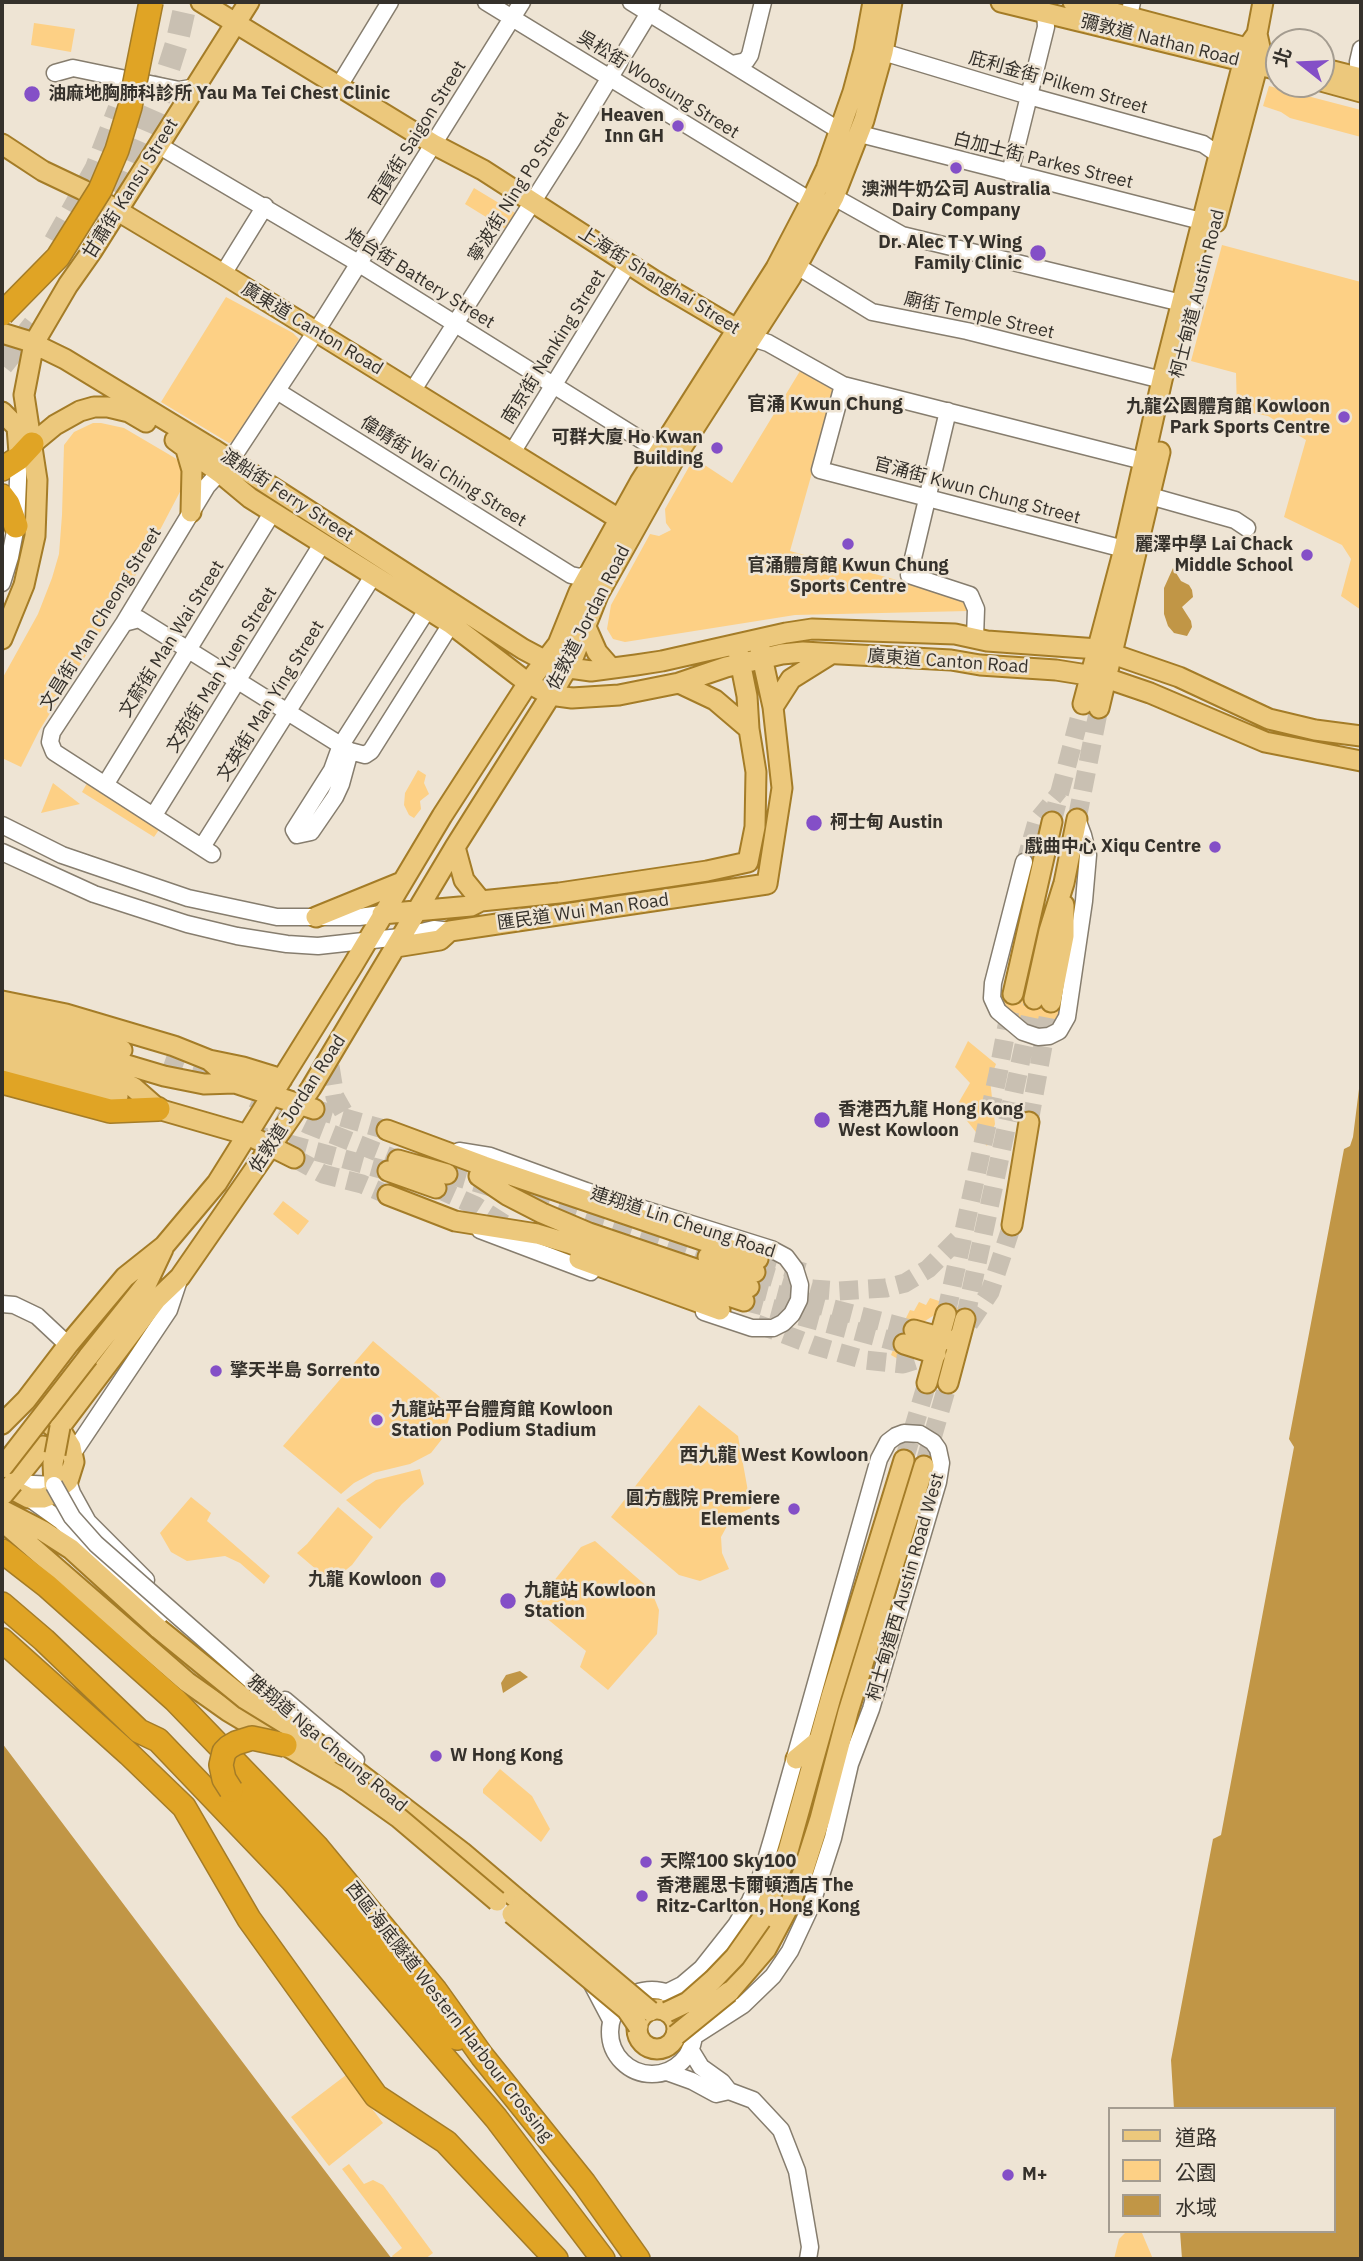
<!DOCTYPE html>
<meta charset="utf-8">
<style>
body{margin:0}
#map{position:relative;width:1363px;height:2261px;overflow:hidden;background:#eee4d4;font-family:"IBM Plex Sans","Noto Sans TC",sans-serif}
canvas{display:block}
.frame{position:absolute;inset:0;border:4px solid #35312b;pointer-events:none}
.legend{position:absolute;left:1108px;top:2107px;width:228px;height:126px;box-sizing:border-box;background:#eee4d4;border:2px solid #a49c90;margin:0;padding:9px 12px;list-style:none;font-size:21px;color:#35312b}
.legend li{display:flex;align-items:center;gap:14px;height:35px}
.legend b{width:35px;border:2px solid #a49c90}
.north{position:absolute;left:1265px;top:28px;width:70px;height:70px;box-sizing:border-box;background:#eee4d4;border:2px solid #a49c90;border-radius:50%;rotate:288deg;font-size:19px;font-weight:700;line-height:28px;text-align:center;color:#35312b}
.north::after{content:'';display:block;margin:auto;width:24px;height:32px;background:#844fc7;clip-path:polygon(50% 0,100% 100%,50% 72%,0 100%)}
</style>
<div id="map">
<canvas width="1363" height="2261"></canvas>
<div class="frame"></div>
<ul class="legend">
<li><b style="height:9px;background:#ecc87c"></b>道路</li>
<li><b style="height:19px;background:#fdd085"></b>公園</li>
<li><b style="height:19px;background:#c19646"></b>水域</li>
</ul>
<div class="north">北</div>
</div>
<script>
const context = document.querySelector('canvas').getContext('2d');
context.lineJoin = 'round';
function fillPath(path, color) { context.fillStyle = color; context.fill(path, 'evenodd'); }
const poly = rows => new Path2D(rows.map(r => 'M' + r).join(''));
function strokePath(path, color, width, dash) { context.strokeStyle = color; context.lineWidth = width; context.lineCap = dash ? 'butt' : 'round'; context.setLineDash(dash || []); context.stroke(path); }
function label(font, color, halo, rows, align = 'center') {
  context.font = font + ' "IBM Plex Sans","Noto Sans TC",sans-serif'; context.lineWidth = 5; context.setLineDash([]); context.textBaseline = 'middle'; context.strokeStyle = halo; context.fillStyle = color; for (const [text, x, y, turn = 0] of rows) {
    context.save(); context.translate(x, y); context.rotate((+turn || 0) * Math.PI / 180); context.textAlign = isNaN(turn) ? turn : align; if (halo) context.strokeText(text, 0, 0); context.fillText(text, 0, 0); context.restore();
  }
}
fillPath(poly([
 [34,23,75,29,71,52,31,45],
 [1269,86,1361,110,1361,137,1290,118,1281,112,1263,106],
 [474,188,517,214,507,230,465,204],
 [1222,245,1361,282,1361,610,1341,596,1351,559,1342,545,1284,517,1306,440,1268,416,1237,410,1236,373,1191,361],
 [226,297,293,333,299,339,234,441,229,443,161,402],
 [800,371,835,391,790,551,967,599,968,611,795,615,625,642,613,639,607,629,611,605,650,534,659,536,671,530,666,523,665,509,694,458,732,483],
 [93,423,101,423,124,428,175,458,182,464,184,471,182,488,140,568,39,731,21,767,2,758,2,679,38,614,52,578,59,554,62,515,64,445,74,432],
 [418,770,426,775,424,783,429,794,420,801,421,809,414,818,409,815,404,805,405,793],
 [90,778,163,824,154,837,82,792],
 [53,783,80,804,41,813],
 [999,993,1066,1008,1064,1015,1049,1030,1033,1031,1004,1011],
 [968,1041,996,1064,990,1080,995,1124,987,1146,956,1107,970,1083,955,1067],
 [283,1201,309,1221,298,1235,273,1214],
 [930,1298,960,1308,959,1315,950,1313,936,1314,914,1328,900,1352,904,1366,908,1372,896,1364,898,1359,891,1355,893,1350,890,1348,898,1333,895,1331,902,1318,905,1320,910,1310,914,1311,919,1302,926,1305],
 [373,1341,453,1408,442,1439,431,1453,410,1464,373,1473,354,1483,341,1494,283,1446],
 [699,1405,738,1436,751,1508,732,1517,721,1537,722,1553,729,1569,700,1581,679,1575,611,1517],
 [420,1469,424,1484,402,1504,380,1529,346,1500,376,1480],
 [191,1497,211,1513,207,1521,270,1576,264,1584,240,1563,225,1556,187,1561,171,1552,160,1533],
 [338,1507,373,1537,352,1565,331,1582,297,1553,307,1544],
 [595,1541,651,1590,659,1610,657,1634,608,1690,580,1667,586,1651,533,1607,581,1547],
 [500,1769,532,1796,550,1829,541,1842,483,1793,483,1789],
 [346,2075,383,2123,329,2166,291,2117],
 [349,2164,364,2184,373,2180,383,2185,433,2253,425,2259,394,2259,392,2256,402,2248,342,2169],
 [1127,2231,1142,2233,1153,2259,1114,2259,1119,2239]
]), '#fdd085');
fillPath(poly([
 [1173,568,1181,581,1189,585,1192,590,1193,597,1182,607,1191,621,1192,627,1187,636,1174,633,1168,626,1164,614,1164,588],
 [1361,1073,1361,2259,1182,2259,1180,2231,1333,2231,1333,2109,1174,2109,1171,2060,1213,1839,1221,1835,1294,1447,1289,1439,1344,1149,1350,1146,1353,1137],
 [520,1671,528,1677,503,1693,501,1683,506,1675],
 [2,1743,284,2117,392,2259,2,2259]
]), '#c19646');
strokePath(poly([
 [1024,862,1036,820,1060,791]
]), '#c9c0b2', 16, [16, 8]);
strokePath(poly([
 [1077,819,1099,708],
 [1052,822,1083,704],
 [164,1063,209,1079],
 [330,1066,335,1097,347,1118],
 [253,1098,309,1125,398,1160],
 [314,1109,387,1130],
 [1029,1122,1051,1002],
 [260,1136,388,1171],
 [294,1158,323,1174,362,1184,388,1195],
 [447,1174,555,1206,708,1257],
 [436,1188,476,1206,523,1236,568,1255],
 [758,1259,806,1273],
 [755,1272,812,1289,838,1291,886,1288,905,1283,928,1269,961,1236],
 [749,1287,914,1330],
 [744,1301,904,1344],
 [946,1314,998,1074,1013,994],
 [965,1319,1034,999],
 [757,1324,813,1345,865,1360,903,1364,937,1353,960,1337,990,1292,1012,1225],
 [904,1460,927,1383],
 [924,1466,948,1383]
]), '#c9c0b2', 19, [19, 10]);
strokePath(poly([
 [101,223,125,178,158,102,177,42,186,2],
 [55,242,96,169,119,109],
 [2,365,34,325]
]), '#c9c0b2', 23, [23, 11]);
const minor = poly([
 [486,2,811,201],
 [631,2,840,131],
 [1129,16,1132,2],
 [883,52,1029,96,1203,144,1219,155],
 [732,64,746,61,750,55,763,2],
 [55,73,73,68,179,90,196,87],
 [1358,77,1358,62,1361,49],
 [339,86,390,2],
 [860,134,1213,224],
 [158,145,353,260,659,451],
 [1010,173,1046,27,1045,12],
 [834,197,902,235,1194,306],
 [797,266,872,312,967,331,1162,380],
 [223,274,265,206],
 [752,338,768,343,843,385,1155,464],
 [843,385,820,470,1124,549],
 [413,390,572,140,649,13,652,2],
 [277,391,571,575,580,577,590,573],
 [948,411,909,575,970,595,976,609,975,638],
 [513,451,628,264],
 [1150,496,1235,520,1247,528],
 [2,583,10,557,16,526,19,458],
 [124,623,139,619,350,751,365,755,371,751,451,624],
 [350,751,341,784,335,797,311,832,297,835,294,830,332,770,341,745,427,610],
 [105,785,272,513],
 [154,815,322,544],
 [2,825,62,855,188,898,277,917,359,917,382,914],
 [202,847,373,576],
 [2,852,94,894,187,924,237,936,287,944,318,946,400,937,434,929,450,931],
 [212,854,54,752,50,742,52,732,124,623,207,486,231,460,324,319,522,2],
 [1024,862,993,983,992,998,998,1011,1023,1032,1038,1037,1049,1036,1059,1031,1067,1017,1084,901,1088,855,1083,835,1077,819],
 [459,1151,490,1156,586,1191,771,1249,786,1257,795,1269,800,1285,799,1300,792,1314,783,1323,773,1328,752,1328,704,1312],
 [480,1230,591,1272],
 [2,1304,14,1305,37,1316,68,1345],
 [73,1453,169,1310,180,1277],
 [68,1481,72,1493,88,1522,146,1580],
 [13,1483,54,1485],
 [29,1498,61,1521,146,1603,256,1696],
 [285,1700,356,1760],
 [592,1984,611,2020],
 '610 2032a42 42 0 1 1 84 0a42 42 0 1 1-84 0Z',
 [666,1993,682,1985,702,1968,736,1925,750,1901,762,1873,773,1836,879,1459,888,1442,896,1436,904,1433,920,1434,933,1442,938,1449,941,1463,938,1482,871,1709,850,1764,833,1838,811,1906,790,1951,773,1976,743,2005,693,2037],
 [690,2049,701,2067,722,2082,729,2091],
 [667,2072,692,2081,716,2094,729,2091,753,2100,781,2130,797,2171,810,2247,808,2259]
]);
const major = poly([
 [201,2,435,145,483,170,655,281,745,334],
 [1001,2,1279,70],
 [1073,2,1258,51],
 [1321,68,1361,78],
 [1321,81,1361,92],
 [2,144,43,171,83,190,223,274,619,519],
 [1216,222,1261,52,1257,34],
 [2,333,28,341,65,359,213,449,523,649,555,666,591,671,636,665,662,661,786,633,812,629,955,634,987,641,1098,649,1179,677,1269,719,1315,730,1361,736],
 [2,412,17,427,19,453],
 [175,440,220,473,250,498,451,624,528,683,550,695,572,698,619,695,679,683,726,667,782,654,803,652,951,660,980,665,1056,670,1106,678,1150,693,1265,742,1361,761],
 [32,444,55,425,80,411,94,407,108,407,129,412,146,422],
 [185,446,192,470,191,512],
 [586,627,597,652,611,668],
 [2,639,24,585,35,536,37,480,24,395,34,343,68,285,92,251,249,2],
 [679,683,715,700,749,729],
 [1083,704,1124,549,1162,380,1219,155,1247,48,1257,34,1263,2],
 [773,707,791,679,831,654],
 [1099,708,1160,452],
 [455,847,464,880,481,901],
 [382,914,471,906,481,901,559,893,707,871,748,862,755,827,756,772,749,729,747,696,738,651],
 [316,917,402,882],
 [396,947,440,940,450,931,767,884,782,788,773,707,760,648],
 [1013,994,1052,822],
 [1034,999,1049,931,1064,883,1077,819],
 [2,1001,66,1014,174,1046,209,1060,235,1083,314,1109],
 [1051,1002,1064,936,1064,905],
 [2,1018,73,1034,122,1050],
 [2,1032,60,1045,164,1076,204,1084,235,1083],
 [2,1047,104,1073,133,1087,158,1109,248,1135,294,1158],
 [209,1060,243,1067,282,1079],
 [2,1064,118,1096],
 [387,1130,484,1166,758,1259],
 [398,1160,447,1174],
 [388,1171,436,1188],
 [479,1176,507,1195,542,1213,589,1233,749,1287],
 [388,1195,455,1221,537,1234,571,1244,744,1301],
 [1012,1225,1029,1122],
 [708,1257,755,1272],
 [579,1259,720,1310],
 [914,1330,953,1341],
 [904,1344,936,1354],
 [88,1357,147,1283,163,1249],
 [927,1383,946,1314],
 [948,1383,965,1319],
 [2,1424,26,1400,68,1345,125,1277,164,1246,217,1183,353,965,442,816,528,683,558,644,579,592,640,482,776,268,811,201,826,169,853,92,864,51,873,2],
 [60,1427,156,1300,180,1277,311,1088,455,847,559,682,573,658,598,595,673,461,791,277,834,197,864,120,883,52,892,2],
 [2,1481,10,1488,29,1498,43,1498,51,1495,68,1481,74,1462,71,1447,63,1434,48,1423],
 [13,1483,43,1446],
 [54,1485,53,1463,55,1454],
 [2,1510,43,1531,71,1549,159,1629],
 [2,1521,187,1682,228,1711,275,1739],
 [333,1753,462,1852,522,1903],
 [796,1759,819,1740],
 [761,1920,788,1851,831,1697,904,1460],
 [729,1992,766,1949,790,1904,803,1872,820,1819,848,1712,924,1466],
 '637 2029a20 20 0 1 1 40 0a20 20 0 1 1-40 0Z'
]);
const highway = poly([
 [2,469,19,458,32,444],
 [2,496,8,504,16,526],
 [2,1082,110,1111,158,1109],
 [2,1551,47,1586,175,1700,317,1847,435,1990,482,2056,584,2183,638,2259],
 [2,1604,44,1640,139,1731,158,1740,292,1880,496,2118,603,2259],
 [2,1640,129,1754,184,1807,249,1919,376,2096,446,2142,556,2259],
 [231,1790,289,1848,449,2033,457,2038]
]);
strokePath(minor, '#867d6e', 19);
strokePath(major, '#a47c27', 23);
strokePath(highway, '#a47c27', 26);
strokePath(minor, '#fff', 16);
strokePath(major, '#ecc87c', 19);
strokePath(highway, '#e0a425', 23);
const minorBridge = poly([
 [54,1485,72,1517,96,1544,305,1728]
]);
const majorBridge = poly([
 [55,1454,60,1427],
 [2,1468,88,1357],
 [3,1495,13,1483],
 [159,1629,245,1699,333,1753],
 [285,1745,347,1781,399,1818,497,1901],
 [522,1903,650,2011],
 [512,1914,627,2010,638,2026],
 [667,2012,688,2002,713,1980,735,1957,761,1920],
 [676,2035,729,1992]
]);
const highwayBridge = poly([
 [2,314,58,257,100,190,117,150,130,107,151,2],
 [231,1790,224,1779,221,1765,224,1752,229,1747,236,1743,252,1738,285,1745]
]);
strokePath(minorBridge, '#867d6e', 19, []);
strokePath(majorBridge, '#a47c27', 23, []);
strokePath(highwayBridge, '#a47c27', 26, []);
strokePath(minorBridge, '#fff', 16);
strokePath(majorBridge, '#ecc87c', 19);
strokePath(highwayBridge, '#e0a425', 23);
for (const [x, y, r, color] of [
 [32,94,9,"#844fc7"],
 [678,126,7,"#844fc7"],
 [956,168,7,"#844fc7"],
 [1038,253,9,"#844fc7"],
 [1344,417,7,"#844fc7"],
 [717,448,7,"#844fc7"],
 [848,544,7,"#844fc7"],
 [1307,555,7,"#844fc7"],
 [814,823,9,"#844fc7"],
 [1215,847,7,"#844fc7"],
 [822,1120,9,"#844fc7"],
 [216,1371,7,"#844fc7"],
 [377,1420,7,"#844fc7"],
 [794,1509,7,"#844fc7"],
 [438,1580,9,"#844fc7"],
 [508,1601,9,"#844fc7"],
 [436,1756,7,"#844fc7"],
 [646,1862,7,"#844fc7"],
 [642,1896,7,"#844fc7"],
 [1008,2175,7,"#844fc7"]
]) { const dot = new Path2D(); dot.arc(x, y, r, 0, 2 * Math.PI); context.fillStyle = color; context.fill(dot); strokePath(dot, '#eee4d4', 2.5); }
label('18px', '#35312b', '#eee4d4', [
 ["彌敦道 Nathan Road",1160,41,14],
 ["庇利金街 Pilkem Street",1058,83,16],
 ["吳松街 Woosung Street",658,85,32],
 ["西貢街 Saigon Street",418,133,-58],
 ["白加士街 Parkes Street",1043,161,14],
 ["寧波街 Ning Po Street",519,187,-58],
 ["甘肅街 Kansu Street",131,189,-58],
 ["炮台街 Battery Street",420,279,32],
 ["上海街 Shanghai Street",659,281,32],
 ["柯士甸道 Austin Road",1198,294,-76],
 ["廟街 Temple Street",979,316,13],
 ["廣東道 Canton Road",312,329,31],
 ["南京街 Nanking Street",554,347,-58],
 ["偉晴街 Wai Ching Street",443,472,32],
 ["官涌街 Kwun Chung Street",977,491,15],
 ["渡船街 Ferry Street",287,496,33],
 ["佐敦道 Jordan Road",589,618,-63],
 ["文昌街 Man Cheong Street",101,619,-58],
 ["文蔚街 Man Wai Street",172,639,-58],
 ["廣東道 Canton Road",948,662,4],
 ["文苑街 Man Yuen Street",222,670,-58],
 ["文英街 Man Ying Street",271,701,-58],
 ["匯民道 Wui Man Road",583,912,-8],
 ["佐敦道 Jordan Road",298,1104,-57],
 ["連翔道 Lin Cheung Road",683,1223,18],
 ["柯士甸道西 Austin Road West",906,1587,-74],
 ["雅翔道 Nga Cheung Road",327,1744,40],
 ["西區海底隧道 Western Harbour Crossing",449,2012,52]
]);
label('bold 18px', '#35312b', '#eee4d4', [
 ["油麻地胸肺科診所 Yau Ma Tei Chest Clinic",48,94],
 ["Heaven",664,116,"right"],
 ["Inn GH",664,137,"right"],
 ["澳洲牛奶公司 Australia",956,190,"center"],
 ["Dairy Company",956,211,"center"],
 ["Dr. Alec T Y Wing",1022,243,"right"],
 ["Family Clinic",1022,264,"right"],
 ["九龍公園體育館 Kowloon",1330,407,"right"],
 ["Park Sports Centre",1330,428,"right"],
 ["可群大廈 Ho Kwan",703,438,"right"],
 ["Building",703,459,"right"],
 ["麗澤中學 Lai Chack",1293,545,"right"],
 ["Middle School",1293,566,"right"],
 ["官涌體育館 Kwun Chung",848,566,"center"],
 ["Sports Centre",848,587,"center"],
 ["柯士甸 Austin",830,823],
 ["戲曲中心 Xiqu Centre",1201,847,"right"],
 ["香港西九龍 Hong Kong",838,1110],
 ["West Kowloon",838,1131],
 ["擎天半島 Sorrento",230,1371],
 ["九龍站平台體育館 Kowloon",391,1410],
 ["Station Podium Stadium",391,1431],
 ["圓方戲院 Premiere",780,1499,"right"],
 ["Elements",780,1520,"right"],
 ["九龍 Kowloon",422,1580,"right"],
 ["九龍站 Kowloon",524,1591],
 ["Station",524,1612],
 ["W Hong Kong",450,1756],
 ["天際100 Sky100",660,1862],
 ["香港麗思卡爾頓酒店 The",656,1886],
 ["Ritz-Carlton, Hong Kong",656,1907],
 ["M+",1022,2175]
], 'left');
label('bold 19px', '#35312b', '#eee4d4', [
 ["官涌 Kwun Chung",825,405],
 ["西九龍 West Kowloon",774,1456]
]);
</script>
